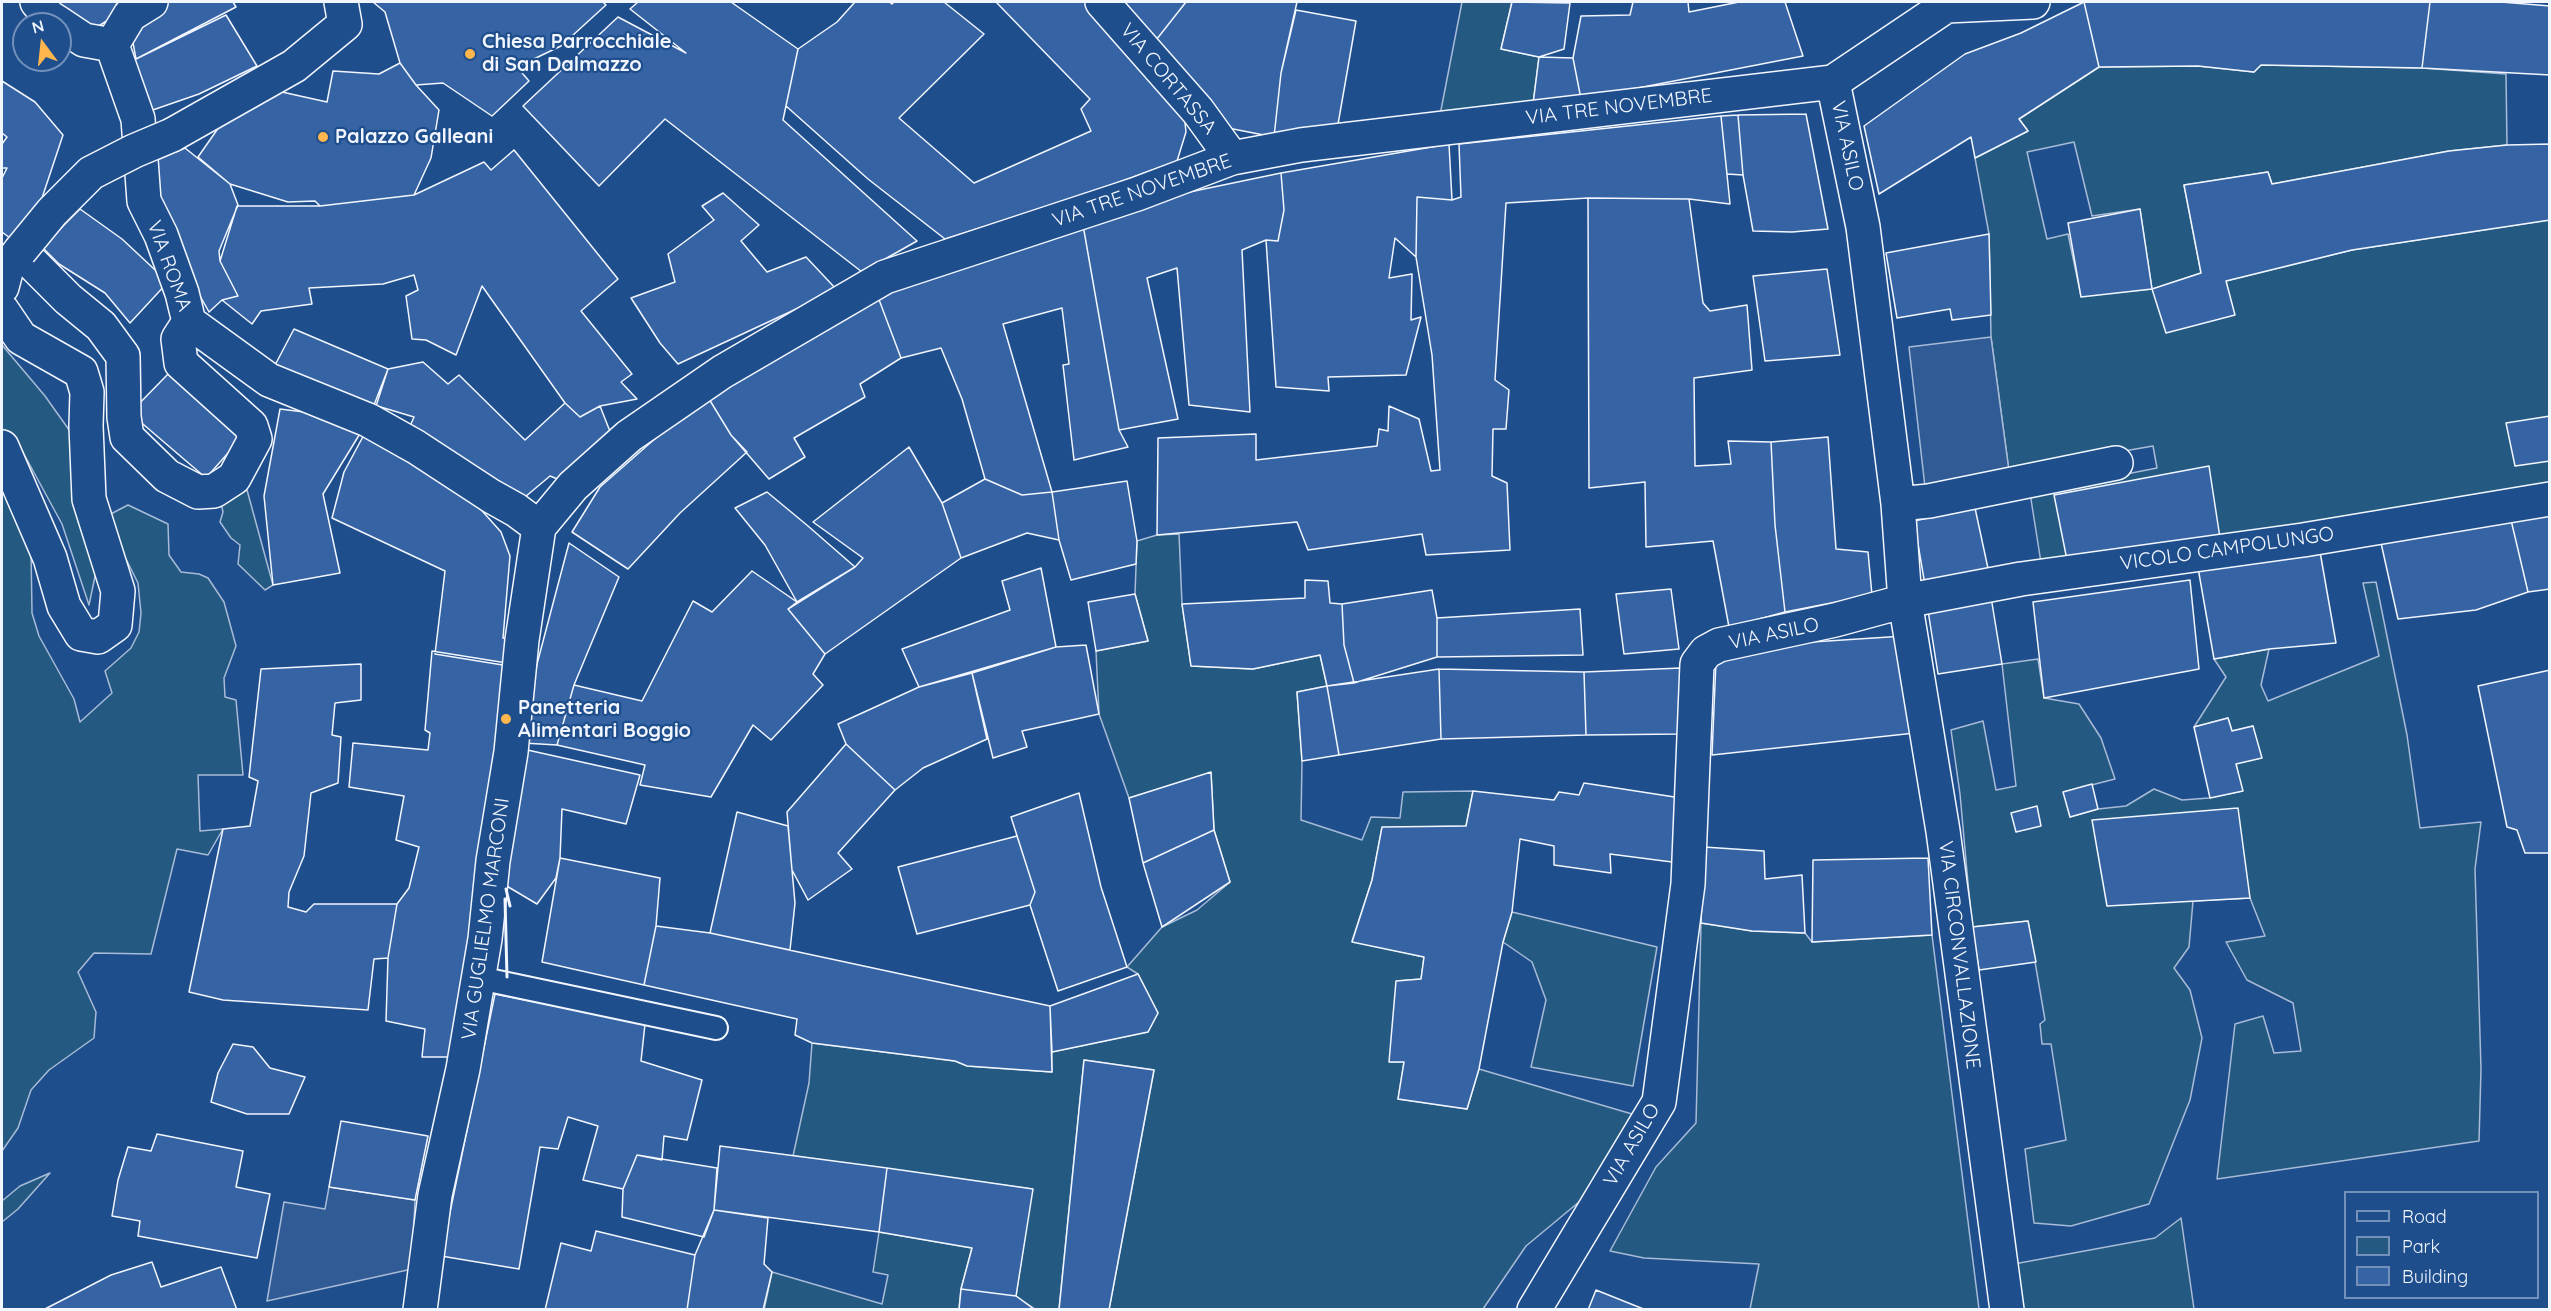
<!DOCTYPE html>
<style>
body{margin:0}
#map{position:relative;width:2551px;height:1311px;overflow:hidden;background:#1f4e8c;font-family:Quicksand,sans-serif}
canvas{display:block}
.frame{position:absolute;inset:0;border:3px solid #f2f6ff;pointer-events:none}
.legend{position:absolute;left:2344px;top:1191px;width:195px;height:108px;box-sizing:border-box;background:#1f4e8c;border:2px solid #7391ba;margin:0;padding:8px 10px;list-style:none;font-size:18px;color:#f2f6ff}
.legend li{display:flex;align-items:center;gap:12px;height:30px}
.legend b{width:30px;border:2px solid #7391ba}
.north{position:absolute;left:12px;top:12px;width:60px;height:60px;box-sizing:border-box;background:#1f4e8c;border:2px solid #7391ba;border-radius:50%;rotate:345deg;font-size:16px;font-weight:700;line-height:24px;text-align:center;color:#f2f6ff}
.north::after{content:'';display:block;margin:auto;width:21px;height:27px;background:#ffb74d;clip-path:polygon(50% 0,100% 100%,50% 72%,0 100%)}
</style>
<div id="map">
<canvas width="2551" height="1311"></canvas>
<div class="frame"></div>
<ul class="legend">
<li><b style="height:8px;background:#1f4e8c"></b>Road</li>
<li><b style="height:16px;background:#245a82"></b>Park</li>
<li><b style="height:16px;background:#3563a3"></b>Building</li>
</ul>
<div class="north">N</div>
</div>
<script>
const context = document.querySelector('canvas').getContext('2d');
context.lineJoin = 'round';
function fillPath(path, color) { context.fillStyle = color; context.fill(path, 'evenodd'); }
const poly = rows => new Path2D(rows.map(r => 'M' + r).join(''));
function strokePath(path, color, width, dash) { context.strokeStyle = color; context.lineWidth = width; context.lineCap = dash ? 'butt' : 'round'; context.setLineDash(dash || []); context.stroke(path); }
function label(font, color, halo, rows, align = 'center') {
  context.font = font + ' Quicksand,sans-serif'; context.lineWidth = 4.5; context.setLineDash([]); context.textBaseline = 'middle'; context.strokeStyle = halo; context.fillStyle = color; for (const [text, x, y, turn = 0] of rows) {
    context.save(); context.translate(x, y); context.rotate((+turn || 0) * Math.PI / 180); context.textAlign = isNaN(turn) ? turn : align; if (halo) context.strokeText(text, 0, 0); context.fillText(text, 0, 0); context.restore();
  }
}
const green = poly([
 [1462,2,1512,2,1501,49,1539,57,1533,104,1440,115,1462,2],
 [2261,65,2422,68,2506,74,2507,145,2449,151,2272,184,2268,172,2184,185,2201,273,2153,289,2234,315,2226,281,2352,250,2549,220,2549,484,2042,569,2030,493,2157,468,2153,446,2009,471,1991,337,1989,234,1975,158,2028,131,2019,119,2099,67,2198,66,2254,72,2261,65],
 [2074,142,2092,216,2140,209,2152,289,2081,296,2068,234,2047,239,2027,152,2074,142],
 [2,345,45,396,72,434,97,567,89,605,62,524,19,445,2,429,2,345],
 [2,483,31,550,32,613,39,636,74,699,80,722,112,693,105,671,131,648,139,632,141,613,138,583,105,517,128,505,168,524,169,555,181,572,199,574,208,578,224,602,236,646,224,678,225,697,236,700,243,775,198,775,200,831,223,829,208,855,177,849,151,954,94,953,78,972,96,1012,94,1038,49,1070,31,1090,18,1128,2,1151,2,483],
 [247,490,273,585,265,590,238,564,240,545,231,538,220,522,223,512,221,503,247,490],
 [1179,534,1182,604,1191,666,1253,669,1320,655,1327,686,1297,692,1302,761,1301,820,1362,840,1371,817,1400,818,1403,792,1473,791,1466,826,1382,828,1372,880,1352,941,1424,957,1421,979,1397,981,1390,1062,1404,1062,1398,1099,1467,1109,1479,1069,1632,1114,1585,1197,1526,1246,1483,1309,1109,1309,1154,1070,1084,1060,1059,1309,1035,1309,1016,1296,1032,1189,793,1156,809,1083,812,1043,955,1061,968,1066,1052,1072,1052,1052,1148,1032,1158,1013,1138,974,1127,967,1162,927,1197,910,1230,882,1214,830,1211,773,1129,798,1099,714,1096,651,1148,641,1135,594,1137,541,1157,535,1179,534],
 [2376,582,2407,735,2420,828,2481,822,2475,869,2481,1069,2479,1141,2217,1179,2235,1024,2263,1016,2274,1053,2301,1051,2293,1003,2247,980,2226,942,2265,936,2250,898,2193,901,2189,947,2174,968,2190,990,2202,1038,2190,1100,2149,1204,2071,1226,2034,1223,2025,1149,2066,1140,2051,1044,2042,1044,2040,1024,2045,1020,2028,921,1972,927,1960,794,1951,730,1983,721,1996,790,2016,786,2002,664,2038,659,2044,698,2079,704,2101,738,2115,779,2064,792,2070,817,2098,809,2126,806,2154,789,2182,800,2209,798,2242,791,2236,764,2253,726,2232,731,2228,718,2194,727,2226,677,2214,659,2269,649,2261,685,2268,701,2379,656,2363,583,2376,582],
 [1512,912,1657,947,1633,1086,1531,1067,1546,1000,1532,962,1503,942,1512,912],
 [1701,923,1752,931,1805,933,1812,942,1932,935,1979,1309,1750,1309,1759,1264,1644,1258,1610,1251,1656,1167,1696,1123,1701,923],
 [50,1173,18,1209,2,1222,2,1201,20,1186,50,1173],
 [2181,1218,2194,1309,2020,1309,2014,1264,2155,1238,2181,1218],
 [879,1232,972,1248,961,1289,959,1309,764,1310,772,1272,882,1304,888,1275,873,1272,879,1232]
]);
fillPath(green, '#245a82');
strokePath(green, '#a8bbd7', 1.5);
const parking = poly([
 [1991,337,2009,471,1925,487,1909,347,1991,337],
 [329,1187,415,1200,412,1269,267,1301,284,1202,325,1209,329,1187]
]);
fillPath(parking, '#305b95');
strokePath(parking, '#a8bbd7', 1.5);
const building = poly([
 [52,2,137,2,89,32,52,2],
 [160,2,233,2,236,7,136,59,129,21,160,2],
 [373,2,603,2,606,5,561,46,517,67,529,81,492,116,443,83,416,85,400,63,385,12,373,2],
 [638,2,731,2,798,49,783,120,917,241,862,272,665,119,599,186,523,106,618,17,686,53,630,9,638,2],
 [855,2,889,2,892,4,894,2,944,2,984,34,899,118,974,183,1091,131,1081,109,1090,99,996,2,1094,2,1183,104,1186,132,1177,161,1081,196,945,239,868,179,786,106,798,49,837,22,855,2],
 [1110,2,1186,2,1149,49,1110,2],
 [1186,2,1297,2,1281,73,1274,137,1228,128,1149,49,1186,2],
 [1512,2,1570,3,1564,49,1539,57,1501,49,1512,2],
 [1633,2,1688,2,1689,12,1739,2,1785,2,1803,56,1581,99,1573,58,1581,16,1630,15,1633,2],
 [2084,2,2099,67,2019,119,2028,131,1975,158,1971,137,1879,194,1864,126,1965,54,2021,33,2084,2],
 [2084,2,2430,2,2422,68,2261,65,2254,72,2198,66,2099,67,2084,2],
 [2430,2,2501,2,2550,6,2550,75,2422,68,2430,2],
 [1296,10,1356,21,1337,130,1274,137,1281,73,1296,10],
 [226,15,257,66,199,94,147,112,125,69,136,59,226,15],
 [1539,57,1573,58,1581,99,1533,104,1539,57],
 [400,63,416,85,439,110,431,158,414,195,320,206,315,201,288,202,230,184,198,157,226,117,282,92,327,102,333,71,379,74,400,63],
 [2,81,35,102,63,135,42,198,14,241,2,232,2,178,7,168,2,168,2,144,7,137,2,133,2,81],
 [1806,114,1828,229,1792,232,1753,231,1743,175,1738,115,1806,114],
 [1738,115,1743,175,1727,174,1721,116,1738,115],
 [1721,116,1730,204,1689,199,1588,198,1506,203,1495,380,1509,390,1506,429,1493,429,1492,476,1507,483,1510,550,1426,555,1422,534,1308,550,1297,522,1157,535,1158,438,1256,434,1256,460,1377,446,1379,429,1388,431,1389,406,1419,419,1431,471,1440,470,1432,355,1416,257,1417,197,1452,200,1461,197,1459,144,1721,116],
 [1449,144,1452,200,1417,197,1416,257,1395,238,1389,278,1412,274,1411,320,1421,317,1406,375,1328,377,1329,391,1276,387,1266,240,1278,241,1284,210,1281,173,1449,144],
 [2550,144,2550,220,2352,250,2226,281,2235,315,2166,333,2152,289,2201,273,2184,185,2268,172,2272,184,2449,151,2507,145,2550,144],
 [185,148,230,184,238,205,219,251,220,261,238,296,222,300,209,312,185,269,148,164,185,148],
 [514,150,618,279,581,311,632,374,621,382,637,399,600,406,580,417,565,403,482,286,456,355,426,340,412,339,406,296,418,290,414,275,383,284,309,288,312,304,261,311,252,324,222,300,238,296,220,261,237,206,320,206,414,195,484,162,491,170,514,150],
 [1281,173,1284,210,1278,241,1266,240,1242,250,1250,412,1189,405,1177,268,1147,278,1178,419,1119,430,1083,225,1180,194,1281,173],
 [723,193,759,225,741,241,767,272,806,257,837,290,678,364,660,343,631,298,675,282,668,254,714,220,702,206,723,193],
 [1588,198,1689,199,1703,303,1710,311,1747,305,1752,370,1694,378,1695,466,1731,464,1728,441,1771,442,1775,525,1785,612,1729,627,1713,541,1646,547,1645,482,1589,488,1588,198],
 [80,209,122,239,168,282,130,323,105,293,59,264,42,247,80,209],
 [2140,209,2152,289,2081,297,2068,223,2140,209],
 [1083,225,1119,430,1128,447,1074,460,1063,365,1069,364,1062,308,1003,324,1052,492,1022,495,985,479,962,399,941,348,901,358,878,297,1083,225],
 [1989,234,1991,315,1952,320,1950,309,1897,318,1886,253,1989,234],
 [1827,269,1840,355,1765,361,1753,276,1827,269],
 [878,297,901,358,860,384,865,397,794,438,805,457,769,479,731,435,706,394,878,297],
 [294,329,388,369,376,406,275,365,294,329],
 [423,362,448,384,459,375,525,440,565,403,580,417,600,406,613,439,560,480,550,476,525,497,460,464,410,426,414,417,374,405,388,369,423,362],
 [171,371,243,436,206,478,130,413,171,371],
 [706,394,731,435,747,452,680,513,628,569,572,532,600,487,706,394],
 [280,409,312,413,361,432,323,494,340,573,273,585,264,496,280,409],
 [2550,416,2550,461,2515,466,2506,423,2550,416],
 [366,431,476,504,501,532,510,556,503,638,514,642,509,666,435,654,445,571,332,518,344,472,366,431],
 [1828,437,1836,549,1868,552,1872,595,1785,612,1775,525,1771,442,1828,437],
 [909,447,942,503,961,558,825,654,788,609,855,567,863,558,813,522,909,447],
 [2209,466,2220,538,2068,565,2054,495,2209,466],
 [985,479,1022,495,1052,492,1059,540,1027,533,961,558,942,503,985,479],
 [1127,481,1137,541,1136,564,1071,580,1059,540,1052,492,1127,481],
 [767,492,808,526,855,567,797,602,765,545,735,508,767,492],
 [1975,508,1989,573,1925,585,1914,521,1975,508],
 [2550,513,2550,589,2528,592,2511,520,2550,513],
 [2511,520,2528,592,2476,610,2398,619,2381,543,2511,520],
 [569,543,619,577,574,685,557,745,523,743,537,664,569,543],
 [2319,546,2336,643,2269,649,2214,659,2197,562,2319,546],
 [1041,568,1056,647,919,687,902,649,1010,610,1002,581,1041,568],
 [752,571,797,602,788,609,825,654,813,674,823,685,771,740,753,725,711,797,640,785,645,765,557,745,574,685,642,701,693,601,712,612,752,571],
 [1305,580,1328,581,1330,603,1342,604,1344,645,1354,683,1327,686,1320,655,1253,669,1191,666,1182,604,1305,598,1305,580],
 [2190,580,2199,669,2044,698,2033,602,2190,580],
 [1671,589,1679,649,1624,654,1616,594,1671,589],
 [1432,590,1437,618,1437,657,1354,683,1344,645,1342,604,1432,590],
 [1990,591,2002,664,1938,674,1927,604,1990,591],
 [1135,594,1148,641,1096,651,1088,602,1135,594],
 [1580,609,1583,655,1437,657,1437,618,1580,609],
 [1904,636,1915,733,1712,755,1716,661,1797,643,1904,636],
 [1086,645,1099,714,1022,731,1027,747,993,758,972,673,1056,647,1086,645],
 [432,651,513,664,450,1057,422,1057,425,1029,386,1021,388,958,397,904,409,888,419,847,396,840,404,796,349,787,353,743,428,750,430,733,425,730,432,651],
 [361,664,361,700,335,703,332,735,341,737,338,783,311,793,304,856,289,892,288,907,306,912,314,904,397,904,388,958,374,959,368,1010,223,1000,189,992,223,829,250,826,258,781,249,777,261,669,361,664],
 [1681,668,1680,734,1586,735,1584,672,1681,668],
 [1439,669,1584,672,1586,735,1441,739,1439,669],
 [1439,669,1441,739,1339,755,1327,686,1439,669],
 [2550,670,2550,853,2525,853,2517,830,2507,827,2478,686,2550,670],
 [972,673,987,739,923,768,895,790,846,744,838,724,919,687,972,673],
 [1327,686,1339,755,1302,761,1297,692,1327,686],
 [2228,718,2232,731,2253,726,2262,758,2236,764,2243,791,2210,798,2194,727,2228,718],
 [846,744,895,790,838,853,852,869,808,900,792,870,787,812,846,744],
 [523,749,640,775,626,824,562,809,560,858,556,878,537,904,505,885,523,749],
 [1211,772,1214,830,1143,863,1129,798,1211,772],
 [1584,783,1681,798,1672,862,1610,854,1611,873,1554,865,1554,846,1520,839,1512,912,1503,942,1479,1069,1467,1109,1398,1099,1404,1062,1389,1062,1396,981,1421,979,1424,957,1352,942,1372,880,1382,827,1466,826,1473,791,1554,800,1559,792,1579,795,1584,783],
 [2092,784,2098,809,2070,817,2063,792,2092,784],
 [1079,793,1101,887,1127,967,1058,991,1030,905,1035,892,1011,817,1079,793],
 [2037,806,2041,826,2016,832,2011,813,2037,806],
 [2238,808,2250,898,2107,906,2092,820,2238,808],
 [737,812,788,826,795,903,790,950,710,933,737,812],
 [1214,830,1230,882,1162,927,1143,863,1214,830],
 [1017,836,1035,892,1030,905,917,934,898,867,1017,836],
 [1704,847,1764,851,1765,879,1802,875,1805,933,1752,931,1701,923,1704,847],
 [560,858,660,878,656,926,644,985,542,962,560,858],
 [1928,858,1932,935,1812,942,1813,860,1928,858],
 [2028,921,2036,962,1979,970,1972,927,2028,921],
 [656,926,710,933,1050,1006,1052,1072,967,1066,955,1061,812,1043,795,1035,797,1019,644,985,656,926],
 [1138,974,1158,1013,1148,1032,1052,1052,1050,1006,1138,974],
 [495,994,645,1024,641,1061,702,1080,687,1140,664,1136,662,1160,637,1155,623,1189,583,1180,598,1126,568,1117,558,1149,540,1147,519,1269,441,1256,495,994],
 [233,1044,253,1047,270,1068,305,1077,289,1114,247,1114,211,1102,218,1073,233,1044],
 [1084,1060,1154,1070,1109,1310,1059,1310,1084,1060],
 [341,1121,428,1136,415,1200,329,1187,341,1121],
 [157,1134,243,1151,236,1187,270,1194,257,1258,138,1236,140,1221,112,1216,118,1180,128,1147,151,1151,157,1134],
 [720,1146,887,1168,879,1232,714,1210,720,1146],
 [637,1155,717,1168,714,1210,704,1237,622,1217,623,1189,637,1155],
 [887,1168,1033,1189,1016,1296,961,1289,972,1248,879,1232,887,1168],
 [714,1210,768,1218,764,1264,772,1272,763,1310,687,1310,695,1255,714,1210],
 [596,1231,695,1255,687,1310,545,1310,561,1243,591,1251,596,1231],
 [152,1262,161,1287,221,1267,237,1310,43,1310,111,1275,152,1262],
 [961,1289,1016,1296,1035,1310,959,1310,961,1289],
 [1596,1290,1646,1310,1588,1310,1596,1290]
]);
fillPath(building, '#3563a3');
strokePath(building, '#f2f6ff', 1.5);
const lane = poly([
 [479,978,716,1028]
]);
const street = poly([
 [37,2,49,17,60,24],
 [1102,2,1198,111,1232,158],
 [1946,6,2033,2],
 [60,24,84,40,112,45],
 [112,45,138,119,144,201,161,235,182,293,189,322,269,380,368,420,416,447,491,496,516,510,539,527],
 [112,45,130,15,151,2],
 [1833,82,1863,227,1898,504,1905,601,1943,831,2007,1310],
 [172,135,294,66,345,24,341,2],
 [2,287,7,268,20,251,68,299,101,326,123,356,124,417,127,437,167,476,198,492,214,491,234,478,255,439,251,426,181,363,178,339,189,322],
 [2,310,21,338,81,372,87,392,86,426,89,499,118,591,115,625,98,637,81,634,64,606,50,558,2,447],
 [1898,504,1929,501,2116,463],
 [539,527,573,486,629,436,722,372,885,277,1137,194,1232,158,1301,145,1833,82,1946,6,1949,2],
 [420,1310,435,1195,463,1069,485,939,493,861,511,752,522,640,539,527],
 [1534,1310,1659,1102,1688,884,1697,664,1706,652,1719,645,1835,620,1905,601,2021,579,2303,540,2550,499]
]);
strokePath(lane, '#f2f6ff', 26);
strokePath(street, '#f2f6ff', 36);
strokePath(lane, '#1f4e8c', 22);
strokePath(street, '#1f4e8c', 33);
const streetBridge = poly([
 [20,251,52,212,91,173,134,151,172,135]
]);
strokePath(streetBridge, '#f2f6ff', 36, []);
strokePath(streetBridge, '#1f4e8c', 33);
strokePath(poly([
 [506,889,510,906],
 [505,899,507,977]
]), '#f2f6ff', 3);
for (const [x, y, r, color] of [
 [470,54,6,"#ffb74d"],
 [323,137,6,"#ffb74d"],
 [506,719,6,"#ffb74d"]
]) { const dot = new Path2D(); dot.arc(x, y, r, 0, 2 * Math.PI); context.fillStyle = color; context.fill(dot); strokePath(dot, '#1f4e8c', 2); }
label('bold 20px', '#f2f6ff', '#1f4e8c', [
 ["Chiesa Parrocchiale",482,42],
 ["di San Dalmazzo",482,65],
 ["Palazzo Galleani",335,137],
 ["Panetteria",518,708],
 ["Alimentari Boggio",518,731]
], 'left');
label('20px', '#f2f6ff', '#1f4e8c', [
 ["VIA CORTASSA",1168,79,50],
 ["VIA TRE NOVEMBRE",1619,107,-7],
 ["VIA ASILO",1847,146,78],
 ["VIA TRE NOVEMBRE",1142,191,-19],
 ["VIA ROMA",169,266,70],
 ["VICOLO CAMPOLUNGO",2227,549,-8],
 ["VIA ASILO",1774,634,-12],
 ["VIA GUGLIELMO MARCONI",486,919,-82],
 ["VIA CIRCONVALLAZIONE",1959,955,83],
 ["VIA ASILO",1632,1145,-60]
]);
</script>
